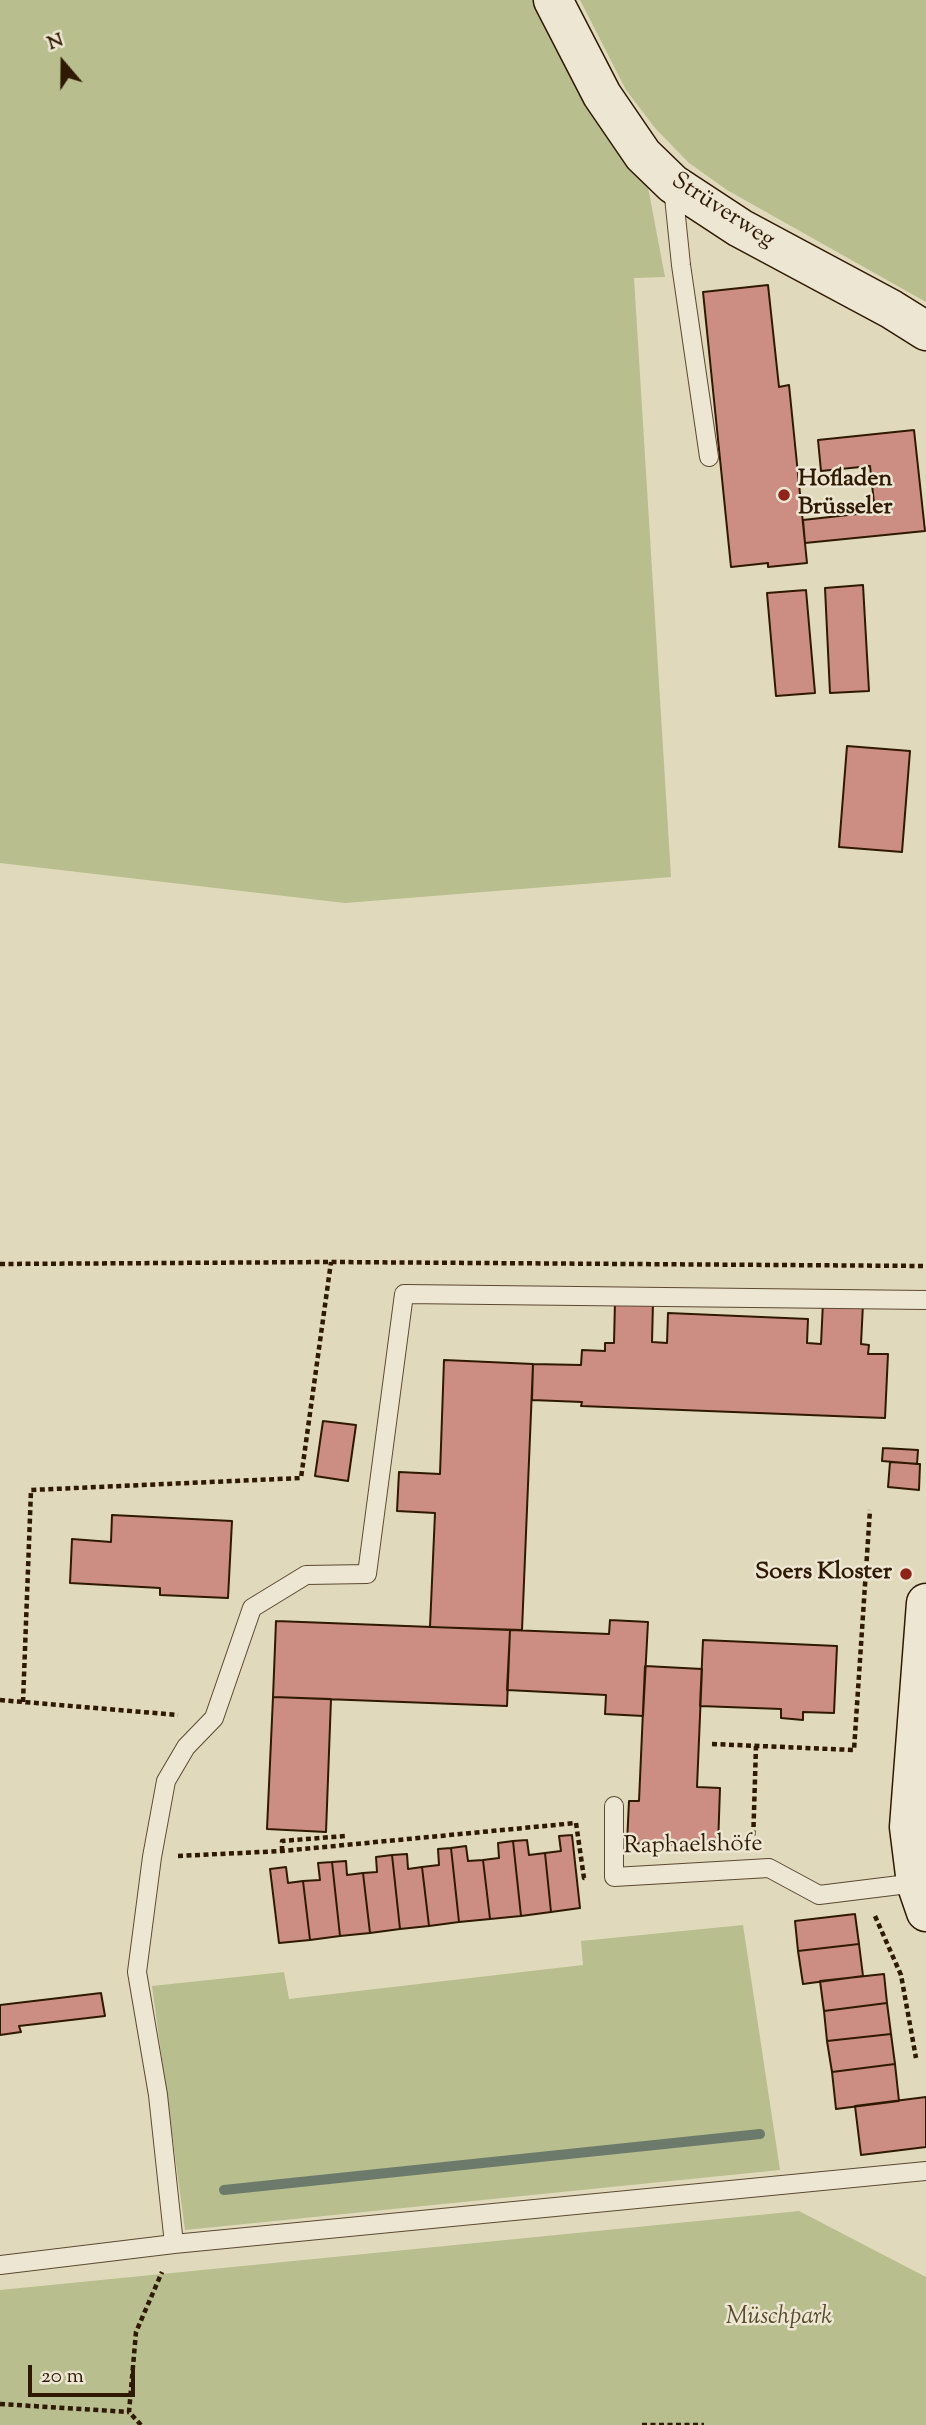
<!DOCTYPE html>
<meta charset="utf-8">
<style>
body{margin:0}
#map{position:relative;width:926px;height:2425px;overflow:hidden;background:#e1d9bc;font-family:"Sorts Mill Goudy",serif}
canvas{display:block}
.north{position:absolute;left:28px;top:28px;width:70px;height:70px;-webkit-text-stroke:5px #ece6d3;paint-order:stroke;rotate:340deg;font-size:19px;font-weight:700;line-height:28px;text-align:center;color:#2f1901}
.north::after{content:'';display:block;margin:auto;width:24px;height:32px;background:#2f1901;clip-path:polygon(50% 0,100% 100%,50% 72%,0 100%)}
.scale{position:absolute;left:28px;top:2365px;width:107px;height:32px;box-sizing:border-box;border:4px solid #2f1901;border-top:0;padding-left:9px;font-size:21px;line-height:24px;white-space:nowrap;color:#2f1901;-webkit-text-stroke:5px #ece6d3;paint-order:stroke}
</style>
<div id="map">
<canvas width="926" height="2425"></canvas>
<div class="north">N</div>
<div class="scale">20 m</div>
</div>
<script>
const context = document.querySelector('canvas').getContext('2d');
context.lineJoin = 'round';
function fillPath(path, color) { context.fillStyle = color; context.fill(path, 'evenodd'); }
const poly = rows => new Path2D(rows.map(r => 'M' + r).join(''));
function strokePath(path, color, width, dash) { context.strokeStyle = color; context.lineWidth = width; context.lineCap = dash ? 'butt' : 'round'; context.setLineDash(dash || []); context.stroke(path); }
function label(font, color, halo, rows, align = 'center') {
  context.font = font + ' "Sorts Mill Goudy",serif'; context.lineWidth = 5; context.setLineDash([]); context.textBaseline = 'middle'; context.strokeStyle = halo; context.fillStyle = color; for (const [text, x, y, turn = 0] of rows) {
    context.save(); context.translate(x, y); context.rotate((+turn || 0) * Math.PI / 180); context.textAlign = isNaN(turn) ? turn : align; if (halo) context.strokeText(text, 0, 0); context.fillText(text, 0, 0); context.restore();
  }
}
fillPath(poly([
 [0,0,534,0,647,182,665,277,634,278,671,877,345,903,0,863],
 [580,0,926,0,926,302,727,190,689,163,655,128,626,90],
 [743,1925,780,2170,185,2230,152,1986,284,1972,289,1999,583,1965,581,1941],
 [799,2211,926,2277,926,2425,0,2425,0,2290]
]), '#b8be8d');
strokePath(poly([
 [224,2190,760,2134]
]), '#6c7a6c', 10);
const building = poly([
 [768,285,779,387,789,385,807,563,768,567,768,563,731,567,703,292,768,285],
 [914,430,925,531,805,543,803,520,875,512,870,466,821,471,818,440,914,430],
 [863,585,869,691,830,693,825,588,863,585],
 [806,590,815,693,776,696,767,593,806,590],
 [847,746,910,751,902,852,839,847,847,746],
 [615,1301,653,1302,652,1342,667,1343,668,1313,808,1319,807,1343,821,1344,823,1302,863,1304,861,1344,869,1345,868,1354,888,1354,885,1418,581,1406,582,1402,532,1400,533,1364,581,1365,582,1350,605,1351,605,1343,614,1343,615,1301],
 [444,1360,533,1364,522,1630,430,1627,435,1513,397,1511,399,1472,440,1474,444,1360],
 [323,1421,356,1425,348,1481,315,1476,323,1421],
 [883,1448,918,1450,917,1464,882,1461,883,1448],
 [890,1462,920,1464,919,1490,888,1487,890,1462],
 [112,1515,232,1521,228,1598,160,1595,160,1588,70,1583,72,1539,111,1542,112,1515],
 [610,1620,648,1622,643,1716,605,1714,606,1695,507,1690,510,1630,609,1634,610,1620],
 [276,1621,510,1630,507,1706,273,1697,276,1621],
 [703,1640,837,1646,834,1713,803,1712,803,1720,781,1718,781,1709,700,1706,703,1640],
 [645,1666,702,1669,697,1787,720,1788,718,1846,627,1843,629,1801,639,1801,645,1666],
 [273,1697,331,1699,326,1832,267,1829,273,1697],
 [572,1835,580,1908,551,1912,545,1853,561,1851,559,1836,572,1835],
 [527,1840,529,1855,545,1853,551,1912,521,1916,513,1841,527,1840],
 [513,1841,521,1916,490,1919,483,1860,499,1858,498,1843,513,1841],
 [466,1846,468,1861,483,1860,490,1919,459,1922,451,1848,466,1846],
 [451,1848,459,1922,429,1926,422,1867,439,1865,438,1849,451,1848],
 [407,1854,408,1869,422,1867,429,1926,400,1929,392,1855,407,1854],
 [392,1855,400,1929,370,1933,363,1873,377,1872,376,1857,392,1855],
 [346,1861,347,1875,363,1873,370,1933,340,1936,332,1862,346,1861],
 [332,1862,340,1936,310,1940,303,1881,320,1880,318,1863,332,1862],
 [286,1867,288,1883,303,1881,310,1940,279,1943,270,1869,286,1867],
 [855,1914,859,1944,798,1951,795,1921,855,1914],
 [859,1944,863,1976,803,1984,798,1951,859,1944],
 [884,1974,887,2003,824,2011,820,1981,884,1974],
 [101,1993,105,2016,19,2026,21,2032,0,2035,0,2005,101,1993],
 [887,2003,891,2034,827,2041,824,2011,887,2003],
 [891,2034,895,2064,832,2072,827,2041,891,2034],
 [895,2064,899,2101,836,2109,832,2072,895,2064],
 [926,2097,926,2147,861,2155,855,2106,926,2097]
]);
fillPath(building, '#cc8e83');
strokePath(building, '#2f1901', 2);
const lane = poly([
 [673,187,681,265,709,457],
 [614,1806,614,1877,769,1868,819,1895,916,1883],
 [174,2244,158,2095,137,1972,152,1857,166,1781,186,1747,214,1718,252,1608,306,1575,367,1574,404,1294,926,1300],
 [0,2265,174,2244,926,2171]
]);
const secondary = poly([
 [553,0,602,95,643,155,673,184,740,228,891,309,926,331],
 [926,1603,909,1827,916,1883,926,1912]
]);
strokePath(lane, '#5c4930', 20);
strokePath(secondary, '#2f1901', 41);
strokePath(poly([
 [0,1264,331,1262,926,1266],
 [0,1700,178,1715],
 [23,1702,31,1490,301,1478,331,1262],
 [712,1744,854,1750,870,1510],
 [753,1844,756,1746],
 [282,1851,282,1841,345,1836],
 [178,1856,282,1851,576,1823,584,1878,588,1878],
 [875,1916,901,1975,916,2058],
 [0,2404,129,2412],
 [141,2425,129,2412,136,2332,162,2272],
 [642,2425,704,2425]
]), '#2f1901', 4.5, [5, 3.5]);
strokePath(lane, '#ece6d3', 18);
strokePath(secondary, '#ece6d3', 38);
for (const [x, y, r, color] of [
 [784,495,7,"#8f2418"],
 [906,1574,7,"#8f2418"]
]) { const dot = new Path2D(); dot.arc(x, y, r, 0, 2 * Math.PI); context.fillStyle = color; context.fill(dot); strokePath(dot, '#ece6d3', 2.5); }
label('24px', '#2f1901', '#ece6d3', [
 ["Strüverweg",722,212,33],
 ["Raphaelshöfe",693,1847,-1]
]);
label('bold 24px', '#2f1901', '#ece6d3', [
 ["Hofladen",798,481],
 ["Brüsseler",798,509],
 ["Soers Kloster",892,1574,"right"]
], 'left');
label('italic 24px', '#584b2b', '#ece6d3', [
 ["Müschpark",779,2319]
]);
</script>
